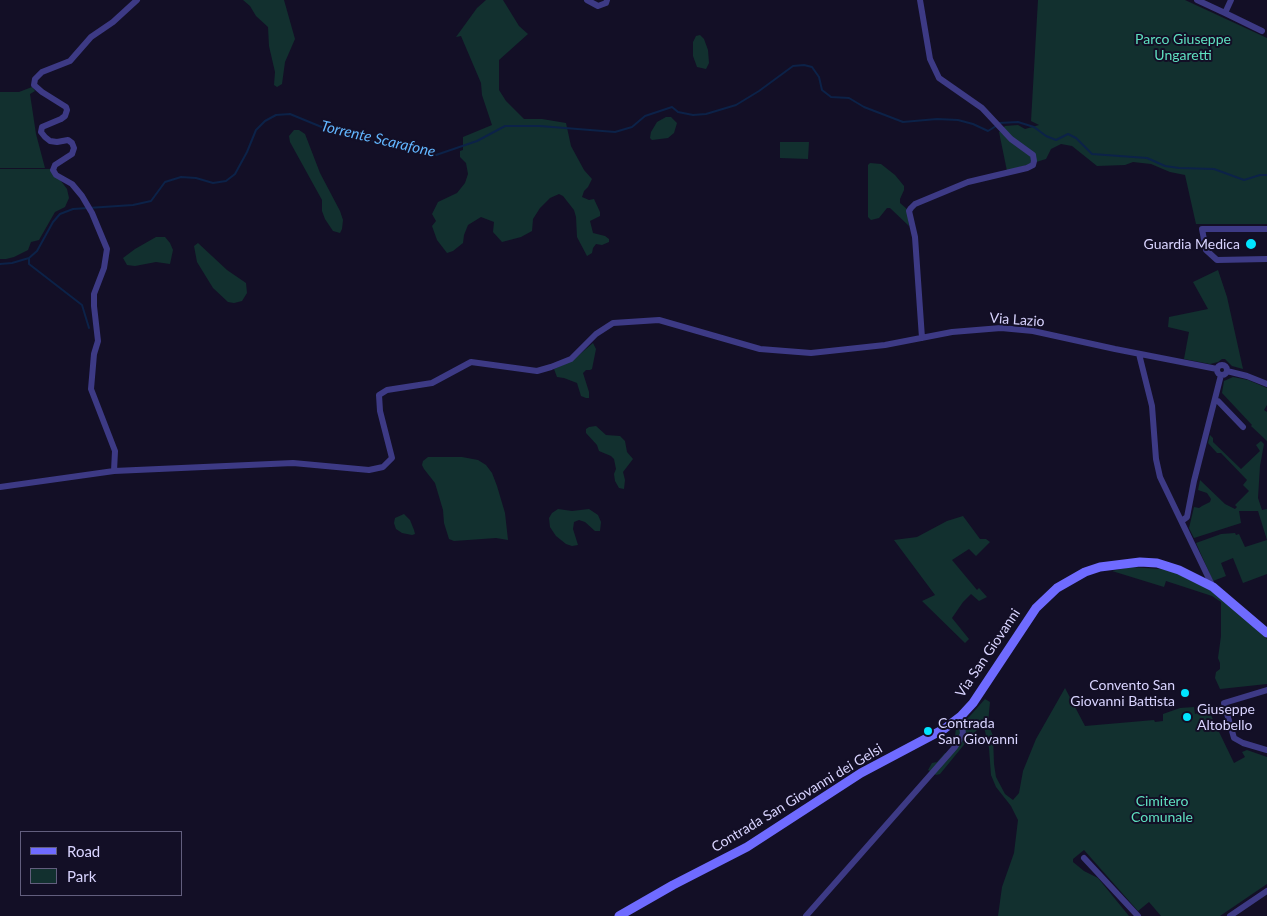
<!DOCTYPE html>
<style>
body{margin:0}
#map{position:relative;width:1267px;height:916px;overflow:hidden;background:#130f26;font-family:Lato,sans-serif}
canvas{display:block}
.legend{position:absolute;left:20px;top:831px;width:162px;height:65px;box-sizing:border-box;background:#130f26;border:1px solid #625e7d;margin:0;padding:6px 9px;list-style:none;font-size:15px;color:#d9d4ff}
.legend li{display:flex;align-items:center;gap:10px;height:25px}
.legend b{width:25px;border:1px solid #625e7d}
</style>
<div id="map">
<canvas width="1267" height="916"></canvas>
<ul class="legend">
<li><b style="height:6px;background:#6f6bff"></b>Road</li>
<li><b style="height:14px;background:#12302f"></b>Park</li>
</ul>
</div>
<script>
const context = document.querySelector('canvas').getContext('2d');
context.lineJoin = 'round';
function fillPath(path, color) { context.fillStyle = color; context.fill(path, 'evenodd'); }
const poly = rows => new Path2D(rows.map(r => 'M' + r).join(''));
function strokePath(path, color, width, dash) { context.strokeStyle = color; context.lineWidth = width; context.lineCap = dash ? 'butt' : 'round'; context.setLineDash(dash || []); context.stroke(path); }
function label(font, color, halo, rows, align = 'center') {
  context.font = font + ' Lato,sans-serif'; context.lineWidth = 4; context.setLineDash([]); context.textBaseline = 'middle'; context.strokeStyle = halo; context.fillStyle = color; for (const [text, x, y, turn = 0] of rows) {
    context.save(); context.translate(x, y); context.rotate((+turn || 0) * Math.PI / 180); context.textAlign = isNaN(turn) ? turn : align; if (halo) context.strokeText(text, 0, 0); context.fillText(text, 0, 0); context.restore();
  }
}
fillPath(poly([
 [243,0,284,0,295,39,285,62,282,84,277,87,274,85,275,72,269,46,268,27,256,16,250,6],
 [486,0,503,0,519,26,528,34,499,60,499,90,506,101,524,119,542,119,566,123,571,146,584,170,592,179,588,187,584,191,582,197,589,200,594,199,600,212,600,216,590,221,593,233,605,236,609,239,609,242,602,245,596,244,593,248,592,253,587,256,577,237,576,217,574,210,563,196,559,194,550,198,540,208,533,219,532,231,521,237,502,242,493,232,494,222,481,217,468,225,464,235,463,243,453,251,447,253,437,240,432,226,436,221,432,214,438,202,457,193,465,183,468,174,466,163,460,157,460,151,463,150,463,137,492,125,482,95,481,83,461,36,456,37,477,8],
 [1038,0,1185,0,1267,38,1267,224,1196,224,1185,175,1170,172,1151,164,1133,162,1125,165,1097,166,1072,146,1061,144,1051,149,1046,159,1007,171,999,132,1005,126,1018,125,1025,129,1039,125,1031,121],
 [700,35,704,39,708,50,709,63,706,69,697,67,693,56,693,42,696,36],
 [32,87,35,91,30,94,36,134,45,168,0,168,0,92,19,92],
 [666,117,671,117,677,123,674,133,668,138,652,140,650,138,651,132,657,122],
 [294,130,299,130,305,134,320,173,340,211,343,220,342,229,340,233,333,231,325,219,322,211,322,200,290,142,289,136],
 [780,142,809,142,808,159,780,158],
 [870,163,881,164,895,175,904,186,904,190,900,199,900,203,908,210,909,226,890,208,887,208,879,218,871,220,868,217,868,165],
 [0,169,52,169,67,189,69,198,65,207,55,212,39,240,31,242,28,250,14,257,6,259,0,259],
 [156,237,165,237,170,243,173,250,170,264,156,262,135,266,127,265,123,258,135,249],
 [198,243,227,270,246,283,247,293,242,301,234,303,228,302,213,288,197,262,194,246],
 [1218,270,1227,297,1243,369,1232,366,1225,359,1222,359,1218,362,1210,364,1184,359,1189,332,1168,327,1169,317,1208,309,1193,282],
 [593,343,596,349,592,369,590,370,586,370,583,373,589,392,589,398,586,398,581,396,577,383,564,378,557,377,554,369,573,360],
 [1233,377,1248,380,1267,388,1267,405,1264,410,1267,412,1267,441,1251,426,1252,425,1222,393,1224,381],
 [596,426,606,435,620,436,625,441,627,452,633,459,623,472,625,480,624,489,619,488,615,481,614,474,616,469,614,459,611,456,599,451,597,445,586,433,586,429,589,427],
 [1210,435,1213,438,1213,442,1241,469,1260,451,1256,445,1261,441,1264,444,1260,466,1258,498,1262,510,1267,509,1267,574,1243,583,1233,558,1221,563,1226,576,1213,581,1196,543,1221,534,1235,533,1236,535,1239,534,1245,547,1267,540,1258,511,1239,511,1241,523,1194,538,1189,528,1194,507,1199,508,1202,506,1210,502,1211,499,1207,493,1198,490,1200,480,1225,504,1235,509,1237,507,1235,505,1249,491,1243,485,1247,480,1221,453,1217,453,1208,443],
 [428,457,462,457,478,460,486,465,492,473,497,486,505,513,508,540,496,538,454,541,449,539,444,523,443,510,435,483,424,469,422,465,423,461],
 [558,509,572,511,589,509,598,515,601,522,600,531,595,531,585,522,579,520,574,522,573,529,578,545,572,546,566,544,556,536,550,527,549,518,552,513],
 [404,514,410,520,414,530,415,534,412,535,402,533,396,529,394,523,395,518],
 [963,516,980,539,986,539,990,542,976,556,969,549,952,560,977,590,979,588,987,597,979,601,971,594,963,602,952,618,969,639,965,643,922,601,935,595,894,540,917,537,947,521],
 [1130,567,1161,569,1178,573,1206,587,1229,604,1267,639,1267,684,1220,689,1215,678,1216,672,1220,669,1220,663,1218,658,1221,636,1221,602,1212,596,1166,581,1164,587,1112,571],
 [1065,688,1085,726,1154,720,1155,722,1163,721,1163,714,1180,708,1194,707,1195,714,1208,709,1234,763,1245,757,1242,752,1247,750,1267,757,1267,884,1220,916,1161,916,1149,902,1138,911,1084,850,1073,859,1073,862,1084,871,1098,878,1129,916,998,916,1002,887,1014,853,1018,820,1011,806,996,787,991,775,989,748,984,727,980,727,972,735,940,774,936,775,928,770,932,763,937,762,945,753,955,751,961,742,955,736,956,728,969,717,985,699,990,702,988,723,993,736,994,764,996,777,1005,794,1013,800,1019,793,1023,771,1036,739]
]), '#12302f');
strokePath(poly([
 [999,123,1018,122,1034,127,1046,136,1056,140,1068,134,1076,138,1092,154,1147,158,1165,166,1179,168,1214,169,1244,180,1260,175,1267,175],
 [29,258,29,264,82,305,89,328],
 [0,264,12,263,29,258,37,251,53,222,60,214,73,209,133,205,151,201,165,182,181,177,196,178,213,183,226,181,235,174,247,152,256,130,265,121,276,115,290,114,324,128,417,153,436,155,477,141,505,126,540,126,615,132,632,127,645,116,672,107,678,112,693,115,706,114,736,105,759,91,793,66,804,65,812,67,819,77,822,90,831,97,849,98,864,107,903,122,937,119,958,120,973,124,988,131,996,126]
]), '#0c2248', 2);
strokePath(poly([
 [587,0,598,6,606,3,607,0],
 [920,0,930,59,939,78,982,108,1011,139,1033,155,1034,161,1033,165,1027,168,968,182,915,204,911,208,909,211,915,237,922,338],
 [1197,0,1225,13,1231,0],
 [1225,13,1262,31],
 [1267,229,1202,229,1206,250,1217,260,1267,259],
 [1139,354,1152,406,1156,459,1160,477,1213,587],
 '1217 370a5 5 0 1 1 10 0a5 5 0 1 1-10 0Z',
 [1227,371,1247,376,1267,384],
 [1215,401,1218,401,1243,427],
 [114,471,115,451,91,389,94,354,98,341,94,306,94,294,104,268,107,249,92,213,82,196,72,184,56,175,53,170,55,165,72,154,74,148,72,143,68,140,57,142,50,141,45,137,41,132,42,127,61,119,65,116,67,110,66,107,42,92,34,85,35,79,42,72,70,61,91,37,113,22,137,0],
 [0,487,114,471,293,463,369,470,383,467,392,458,380,411,379,395,387,390,432,383,471,362,537,371,551,367,571,359,596,334,613,323,659,320,760,349,811,353,885,345,952,332,1001,328,1033,331,1115,349,1217,369],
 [1183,520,1187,517,1194,481,1221,375],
 [1267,690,1224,703,1234,738,1243,743,1267,750],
 [1084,858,1138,916],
 [806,916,955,747,963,734,961,716],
 [1230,916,1267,891]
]), '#3d3a85', 6);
strokePath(poly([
 [619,916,673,885,747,847,861,773,944,729,961,716,973,703,1036,608,1057,588,1085,572,1100,567,1140,562,1157,563,1179,570,1213,587,1267,633]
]), '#6f6bff', 9);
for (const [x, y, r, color] of [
 [1251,244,6,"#00e5ff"],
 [1185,693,5,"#00e5ff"],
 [1187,717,5,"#00e5ff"],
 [928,731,5,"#00e5ff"]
]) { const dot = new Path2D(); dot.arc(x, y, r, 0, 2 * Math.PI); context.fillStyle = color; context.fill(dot); strokePath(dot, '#130f26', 2); }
label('14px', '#5fe0c0', '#130f26', [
 ["Parco Giuseppe",1183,39],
 ["Ungaretti",1183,55],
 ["Cimitero",1162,801],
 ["Comunale",1162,817]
]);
label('14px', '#d9d4ff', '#130f26', [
 ["Guardia Medica",1240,244],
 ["Convento San",1175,685],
 ["Giovanni Battista",1175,701],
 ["Giuseppe",1197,709,"left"],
 ["Altobello",1197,725,"left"],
 ["Contrada",938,723,"left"],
 ["San Giovanni",938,739,"left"]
], 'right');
label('14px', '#d9d4ff', '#130f26', [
 ["Via Lazio",1017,320,4],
 ["Via San Giovanni",988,653,-56],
 ["Contrada San Giovanni dei Gelsi",797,798,-31]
]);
label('italic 15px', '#62b6ff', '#130f26', [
 ["Torrente Scarafone",378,139,13]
]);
</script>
